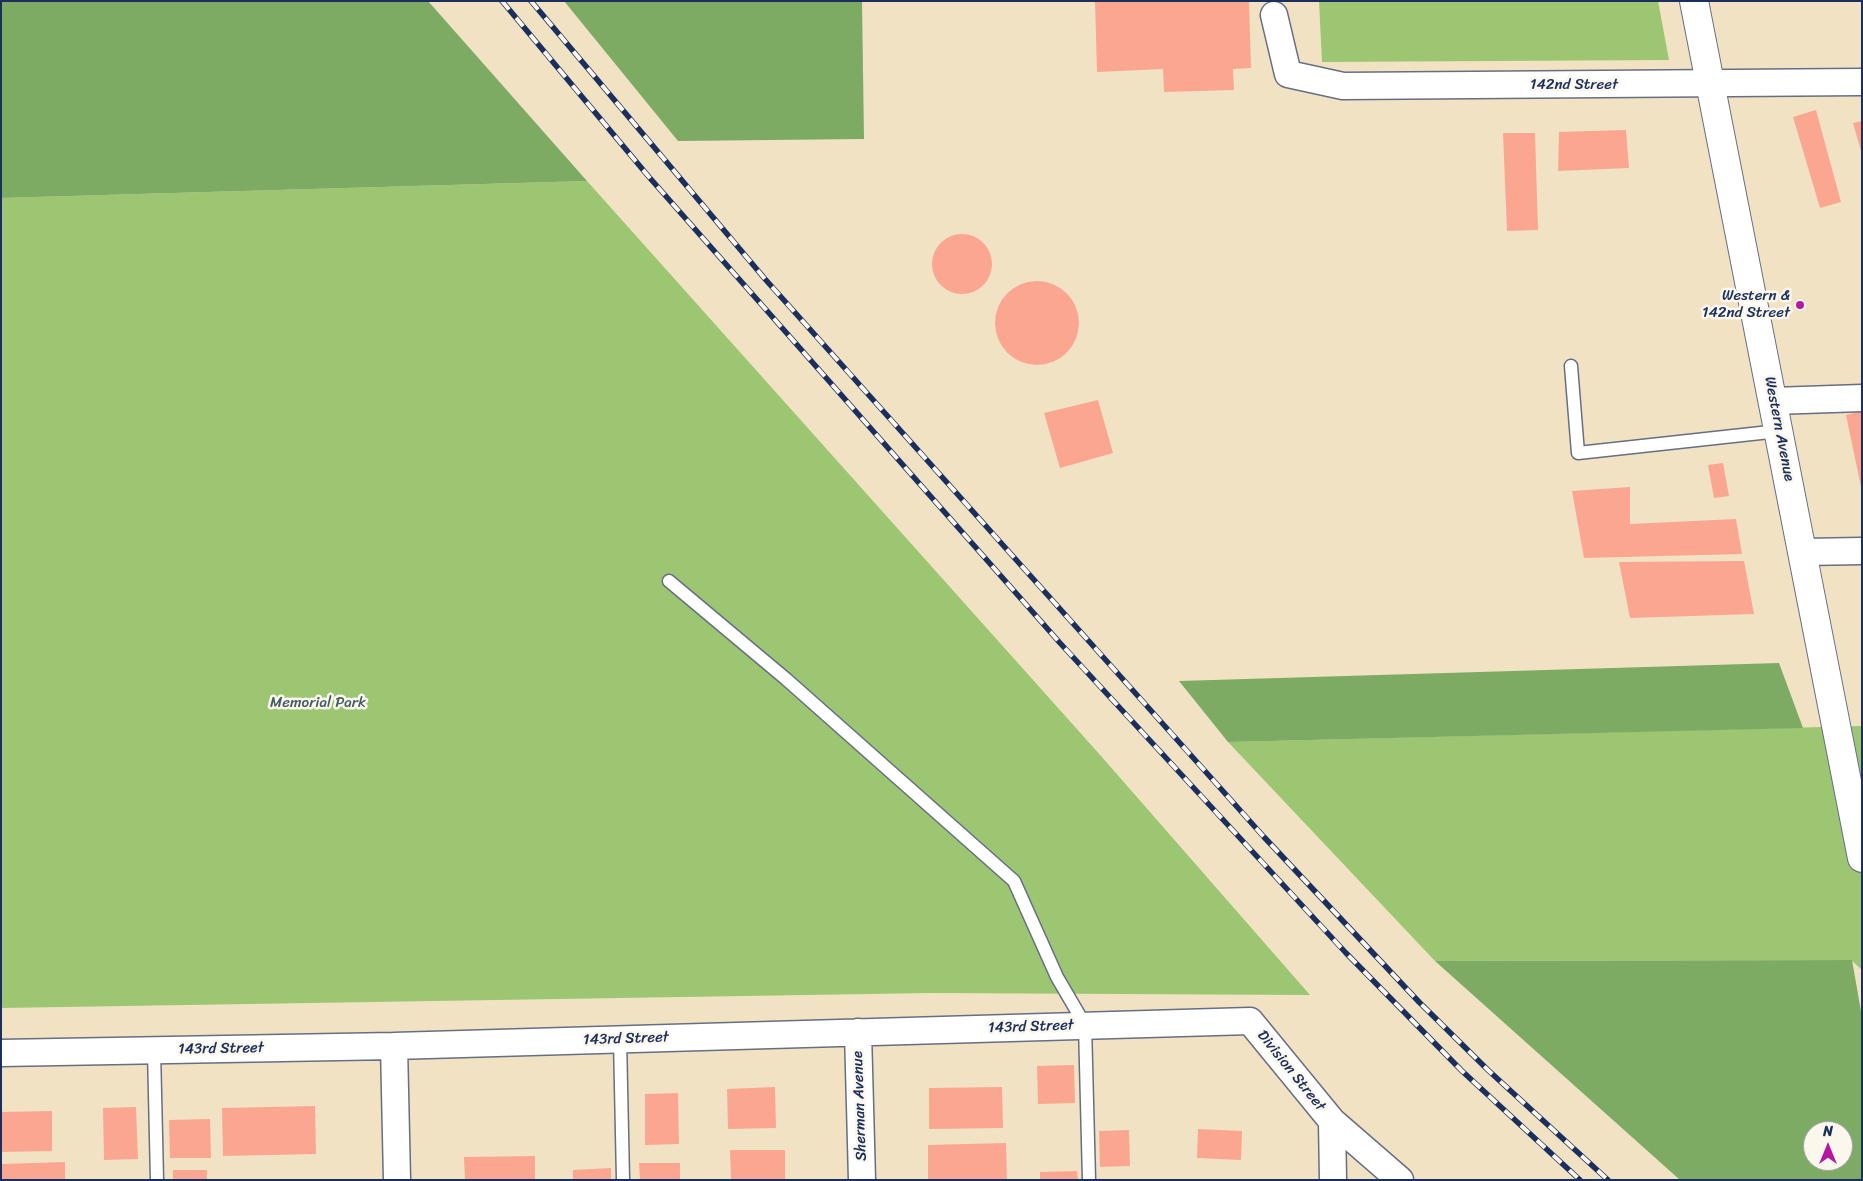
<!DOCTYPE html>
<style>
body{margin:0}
#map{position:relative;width:1863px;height:1181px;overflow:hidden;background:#f2e2c4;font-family:Sriracha,sans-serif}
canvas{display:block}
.frame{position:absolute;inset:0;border:2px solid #1b2f5e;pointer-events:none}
.north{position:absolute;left:1803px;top:1121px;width:50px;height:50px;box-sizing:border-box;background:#fbf7ec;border:1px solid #a1a7b3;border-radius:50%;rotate:0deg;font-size:14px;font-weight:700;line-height:20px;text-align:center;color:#1b2f5e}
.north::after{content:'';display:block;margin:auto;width:18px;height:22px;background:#b5179e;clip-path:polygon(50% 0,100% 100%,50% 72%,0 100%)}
</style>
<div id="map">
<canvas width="1863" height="1181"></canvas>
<div class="frame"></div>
<div class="north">N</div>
</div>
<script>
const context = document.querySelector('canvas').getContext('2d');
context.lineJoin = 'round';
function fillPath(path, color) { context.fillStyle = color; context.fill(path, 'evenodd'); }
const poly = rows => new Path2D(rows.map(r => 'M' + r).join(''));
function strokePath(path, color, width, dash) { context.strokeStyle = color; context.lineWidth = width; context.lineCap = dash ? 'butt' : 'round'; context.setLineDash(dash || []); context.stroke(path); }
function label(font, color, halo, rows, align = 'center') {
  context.font = font + ' Sriracha,sans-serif'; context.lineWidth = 5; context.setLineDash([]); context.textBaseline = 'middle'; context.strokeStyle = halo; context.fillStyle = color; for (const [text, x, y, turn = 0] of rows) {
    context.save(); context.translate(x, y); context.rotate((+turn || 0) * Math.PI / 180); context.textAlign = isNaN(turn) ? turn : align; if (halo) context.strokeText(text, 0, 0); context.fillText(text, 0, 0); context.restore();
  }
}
fillPath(poly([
 [1319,1,1658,1,1669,60,1322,62],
 [587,181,1101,756,1310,995,930,993,1,1008,1,198],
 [1862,726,1862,970,1851,960,1435,961,1228,742]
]), '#9cc672');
fillPath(poly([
 [1,1,428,1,587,181,1,198],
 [564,1,862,1,864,139,678,141],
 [1779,663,1803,728,1228,742,1179,681],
 [1852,960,1862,1017,1862,1180,1680,1180,1435,961],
 [1813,1131,1843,1131,1843,1161,1813,1161]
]), '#7dab64');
fillPath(poly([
 [1095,1,1249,1,1251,68,1233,69,1234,90,1164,92,1163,69,1097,72],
 [1816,110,1841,202,1820,208,1793,117],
 [1862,121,1862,151,1861,151,1853,123],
 [1626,130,1629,168,1558,171,1559,132],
 [1503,133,1535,133,1538,230,1507,231],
 '932 264a30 30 0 1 1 60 0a30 30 0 1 1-60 0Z',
 '995 323a42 42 0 1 1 84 0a42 42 0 1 1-84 0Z',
 [1098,400,1113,453,1060,468,1044,413],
 [1862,411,1862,487,1861,487,1846,415],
 [1723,463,1729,496,1714,498,1708,465],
 [1630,487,1630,524,1736,519,1742,554,1584,558,1572,491],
 [1744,561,1754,614,1630,618,1619,562],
 [1074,1065,1075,1103,1038,1104,1037,1066],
 [775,1087,776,1128,728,1129,727,1089],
 [1002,1087,1003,1128,929,1129,929,1088],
 [678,1093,679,1144,645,1145,645,1094],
 [315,1106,316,1154,223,1156,222,1108],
 [136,1107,138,1159,104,1160,103,1108],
 [52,1111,52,1151,1,1152,1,1112],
 [210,1119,211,1158,170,1158,169,1120],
 [1198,1129,1242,1131,1241,1160,1197,1158],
 [1129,1130,1130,1166,1100,1167,1099,1131],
 [1006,1143,1007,1180,928,1180,928,1145],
 [730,1150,785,1150,785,1180,731,1180],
 [535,1156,535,1180,465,1180,464,1157],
 [65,1162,65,1180,1,1180,1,1164],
 [639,1163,680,1163,680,1180,640,1180],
 [611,1168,611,1180,573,1180,573,1170],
 [173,1170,207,1170,207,1180,173,1180],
 [1077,1171,1078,1180,1040,1180,1040,1172]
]), '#fba691');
const service = poly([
 [1571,366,1578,453,1779,431],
 [669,581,786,679,1014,881,1057,977,1085,1025,1089,1180],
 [620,1039,623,1180],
 [154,1050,157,1180]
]);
const minor = poly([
 [1274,15,1288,74,1343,86,1862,82],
 [1773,401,1862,398],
 [1803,552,1862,551],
 [858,1032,862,1180],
 [394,1046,397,1180],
 [1,1053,394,1046,1250,1021,1332,1121,1333,1180],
 [1332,1121,1400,1180]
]);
const secondary = poly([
 [1694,1,1862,858]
]);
strokePath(service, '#666e82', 15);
strokePath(minor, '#666e82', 29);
strokePath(secondary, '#666e82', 30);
strokePath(service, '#fff', 12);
strokePath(minor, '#fff', 26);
strokePath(secondary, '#fff', 28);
const rail = poly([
 [502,1,649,177,1060,643,1346,953,1462,1071,1580,1180],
 [531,1,765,279,1264,837,1419,1002,1489,1071,1608,1180]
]);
strokePath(rail, '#1b2f5e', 5.5);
strokePath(rail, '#fbf7ec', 4, [11]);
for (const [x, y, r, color] of [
 [1800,305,5,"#b5179e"]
]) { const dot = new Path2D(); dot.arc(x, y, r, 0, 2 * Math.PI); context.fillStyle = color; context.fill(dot); strokePath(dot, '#fbf7ec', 2); }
label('15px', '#1b2f5e', '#fbf7ec', [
 ["142nd Street",1574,85],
 ["Western Avenue",1779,429,79],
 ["143rd Street",1031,1027,-2],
 ["143rd Street",626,1039,-2],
 ["143rd Street",221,1049,-1],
 ["Division Street",1291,1071,51],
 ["Sherman Avenue",860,1106,-92]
]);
label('15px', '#1b2f5e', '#fbf7ec', [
 ["Western &",1790,296],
 ["142nd Street",1790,313]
], 'right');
label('15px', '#425c64', '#fbf7ec', [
 ["Memorial Park",318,703]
]);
</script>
